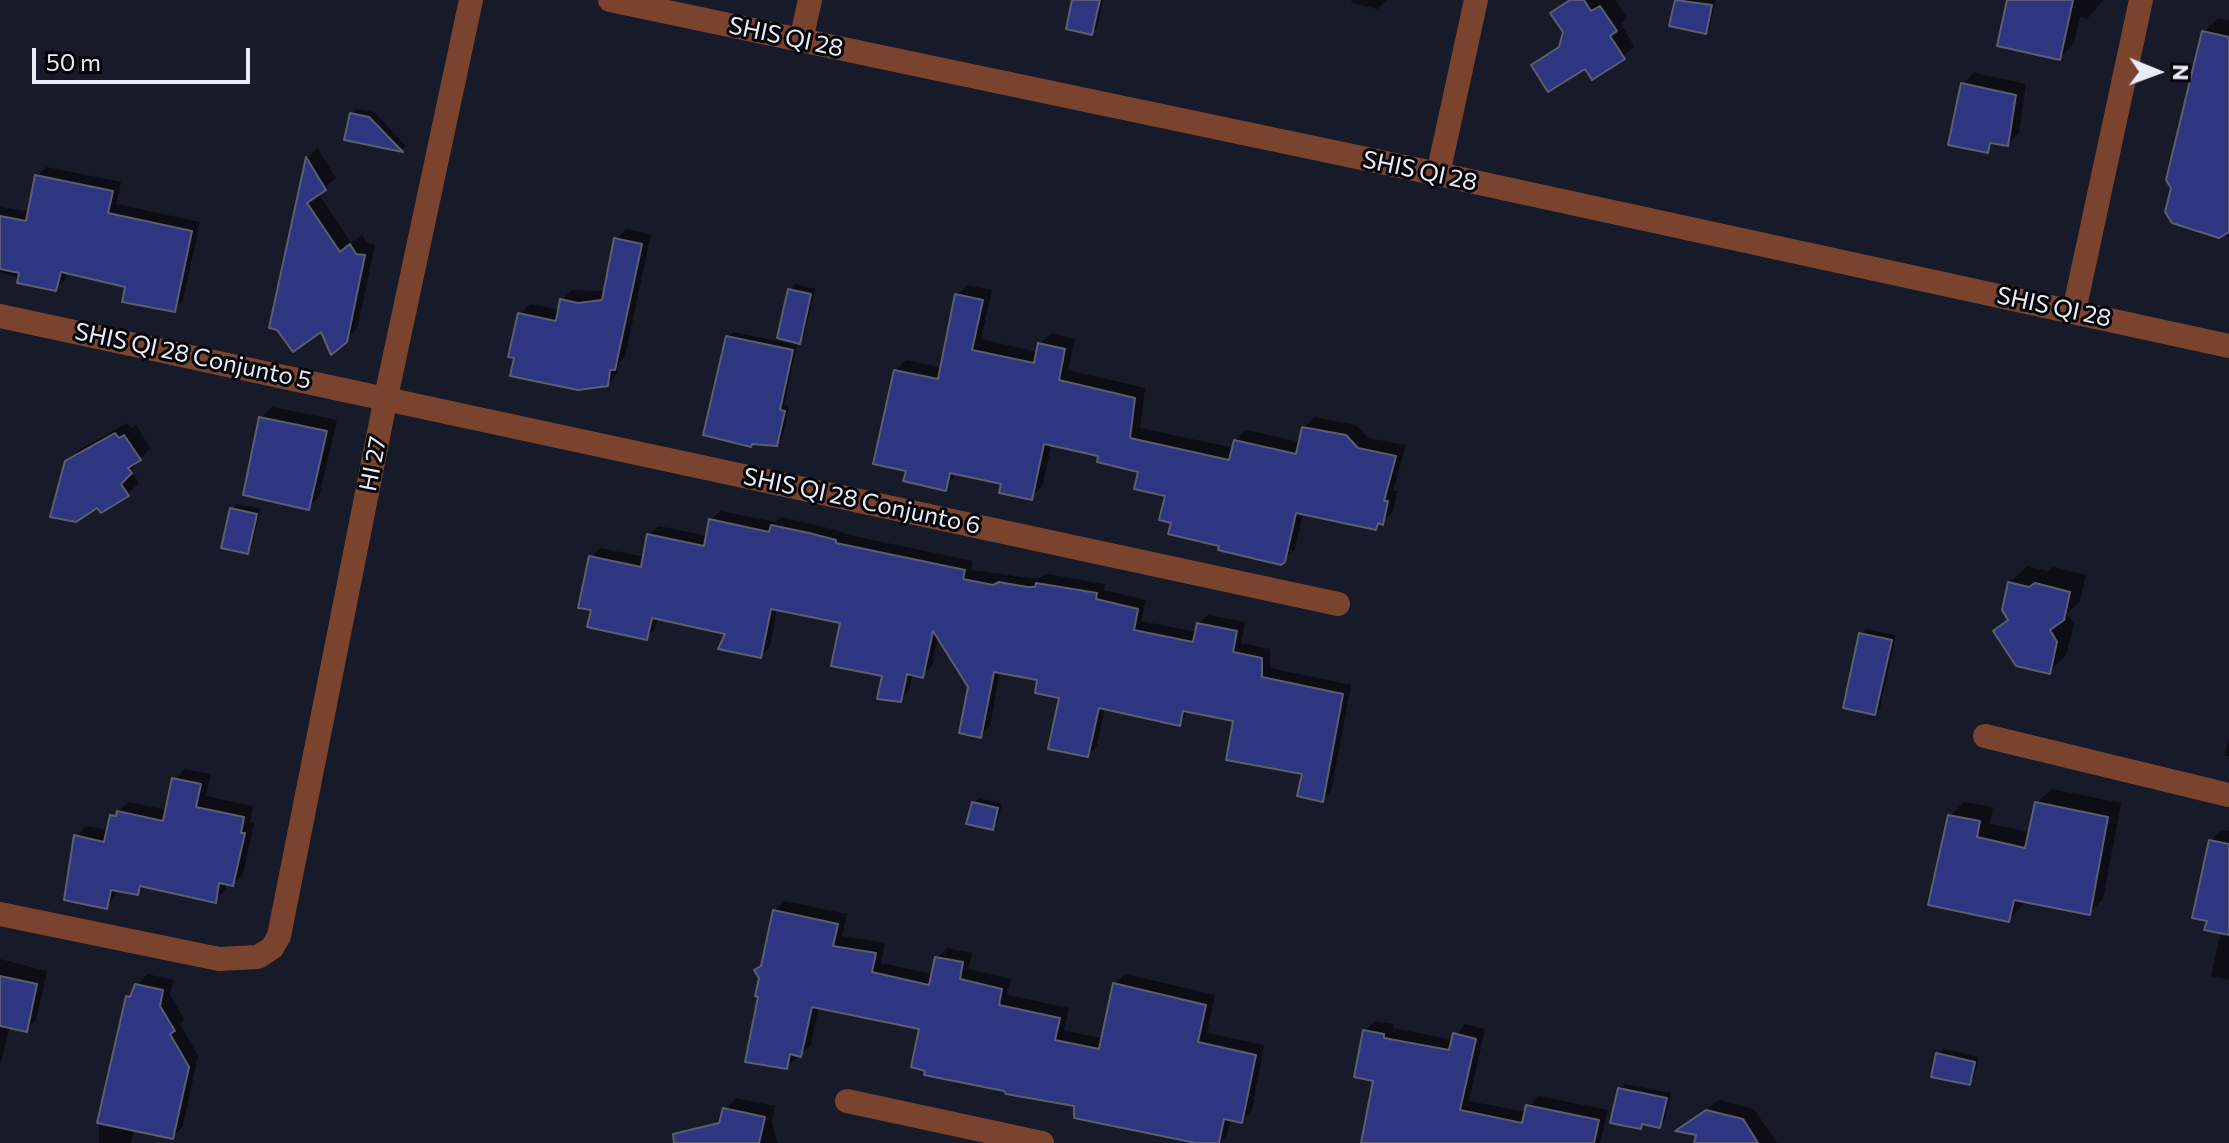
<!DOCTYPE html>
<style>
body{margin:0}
#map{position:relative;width:2229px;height:1143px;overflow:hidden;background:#171a28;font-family:Commissioner,sans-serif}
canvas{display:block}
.north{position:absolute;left:2117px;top:32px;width:80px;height:80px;-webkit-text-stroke:6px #05060b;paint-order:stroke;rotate:91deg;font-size:22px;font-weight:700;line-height:32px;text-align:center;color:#e9ecf6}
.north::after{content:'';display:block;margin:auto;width:28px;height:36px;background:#e9ecf6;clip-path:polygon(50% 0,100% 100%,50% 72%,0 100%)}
.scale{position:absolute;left:32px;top:48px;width:218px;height:36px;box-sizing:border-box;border:4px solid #e9ecf6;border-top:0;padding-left:10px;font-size:24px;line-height:28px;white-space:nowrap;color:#e9ecf6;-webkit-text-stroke:6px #05060b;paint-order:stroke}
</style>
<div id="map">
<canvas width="2229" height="1143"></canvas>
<div class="north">N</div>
<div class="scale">50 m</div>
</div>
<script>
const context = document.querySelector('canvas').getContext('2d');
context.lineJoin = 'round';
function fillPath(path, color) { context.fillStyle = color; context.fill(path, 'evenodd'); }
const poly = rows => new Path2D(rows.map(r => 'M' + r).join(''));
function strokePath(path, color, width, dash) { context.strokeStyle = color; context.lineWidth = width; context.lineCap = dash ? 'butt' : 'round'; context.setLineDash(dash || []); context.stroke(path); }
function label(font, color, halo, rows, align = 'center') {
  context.font = font + ' Commissioner,sans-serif'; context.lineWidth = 6; context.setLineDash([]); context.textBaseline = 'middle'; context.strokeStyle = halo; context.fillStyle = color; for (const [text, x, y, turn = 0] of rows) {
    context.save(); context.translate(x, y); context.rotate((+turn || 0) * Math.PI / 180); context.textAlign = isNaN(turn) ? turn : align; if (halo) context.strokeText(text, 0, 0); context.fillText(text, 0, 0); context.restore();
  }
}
fillPath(poly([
 [1074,0,1103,0,1097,28,1092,33],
 [1352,0,1406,0,1387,0,1378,9,1351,3],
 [1567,0,1615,0,1627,18,1621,24,1634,46,1623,57,1586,66,1533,65,1562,43,1565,32,1553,13],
 [1677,0,1716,0,1710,26,1705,31,1672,24],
 [2009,0,2103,0,2087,19,2080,17,2074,43,2059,58],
 [2218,18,2229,21,2229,236,2173,222,2204,32],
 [1974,73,2026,84,2019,133,2007,144,1996,142,1987,151,1963,84],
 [357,109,374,112,406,146,402,150,347,139,352,114],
 [317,148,336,178,318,193,351,243,362,235,367,243,375,245,357,329,345,340,322,329,272,326,308,158],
 [46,167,121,182,116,204,200,222,183,300,174,310,128,286,67,271,65,280,56,289,0,272,0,207,30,212,37,176],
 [626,229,651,234,625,357,619,363,617,374,607,385,520,314,530,304,560,310,562,300,572,290,605,291,616,239],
 [795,284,815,289,804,336,799,342,790,290],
 [967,285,992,290,981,339,1038,352,1040,344,1051,333,1075,339,1068,370,1145,388,1140,428,1234,448,1235,441,1246,430,1300,442,1304,428,1314,417,1356,425,1369,438,1406,445,1393,491,1397,491,1393,512,1375,528,1303,513,1295,549,1280,563,1173,521,1167,494,1140,470,1101,455,1052,443,1042,487,1031,497,1003,483,957,473,945,488,908,470,896,370,906,360,943,368,957,295],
 [733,332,797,345,784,405,789,406,782,439,776,444,728,337],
 [272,407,337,420,319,497,308,508,261,418],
 [127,423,131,428,136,425,150,448,131,471,139,483,128,494,67,462,79,450],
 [237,504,260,509,252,547,247,552,232,509],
 [720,511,776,522,782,517,844,532,844,534,973,561,971,570,1037,579,1047,574,1105,584,1104,590,1146,600,1141,621,1197,632,1198,624,1208,615,1245,622,1241,643,1270,649,1270,668,1351,685,1331,791,1322,800,1304,773,1236,720,1189,711,1179,724,1105,707,1097,746,1088,755,1061,696,1040,679,1000,671,990,726,980,736,970,687,938,636,932,666,923,675,913,673,909,691,900,700,842,622,777,608,770,647,760,656,728,633,658,617,655,629,646,638,594,609,591,557,600,548,645,557,649,535,658,526,708,536,711,520],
 [2027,566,2047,571,2053,567,2086,575,2080,601,2067,614,2074,624,2066,655,2049,672,1996,631,2009,618,2010,583],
 [1866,629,1896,635,1880,708,1875,713,1861,634],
 [2229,738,2229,756,2225,756],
 [185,769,211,774,206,796,253,806,250,823,254,823,243,874,233,884,227,883,225,890,215,901,145,886,138,893,119,889,107,907,76,836,86,826,109,830,112,816,129,802,168,810,174,780],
 [2051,789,2121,803,2103,899,2089,913,2024,900,2022,906,2008,920,1950,816,1964,802,1993,807,1990,824,2031,832,2037,803],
 [979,798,1002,804,997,823,992,828,974,803],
 [2221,830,2229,831,2229,980,2211,976,2221,931,2210,841],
 [785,901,847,914,842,936,885,943,881,963,933,974,937,958,947,948,972,953,968,969,1011,979,1007,995,1069,1008,1064,1031,1103,1038,1115,984,1125,974,1215,995,1207,1033,1264,1045,1252,1110,1242,1121,1231,1119,1227,1135,1219,1143,1206,1143,1076,1104,1015,1095,927,1073,921,1028,819,1006,811,1045,786,1067,760,996,774,911],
 [0,959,47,971,36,1020,26,1030,10,1026,0,1065],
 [147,974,173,980,170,995,184,1019,180,1024,198,1056,183,1126,172,1137,134,1128,131,1143,99,1143,99,1123,128,997],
 [1375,1021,1394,1024,1393,1028,1453,1040,1465,1024,1485,1029,1469,1101,1526,1112,1538,1096,1608,1110,1600,1143,1363,1143,1376,1079,1365,1031],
 [1943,1049,1979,1057,1974,1078,1969,1083,1938,1054],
 [1625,1084,1671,1093,1665,1120,1660,1126,1645,1123,1640,1127,1620,1089],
 [736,1098,775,1106,772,1122,777,1143,698,1143],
 [1719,1100,1754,1109,1777,1143,1696,1143,1698,1133,1679,1129]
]), '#0007');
const building = poly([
 [1072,0,1100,0,1092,35,1066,29,1072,0],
 [1570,0,1584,0,1591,11,1600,6,1617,31,1610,36,1625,59,1592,80,1585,69,1548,92,1531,65,1559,47,1563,32,1550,13,1570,0],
 [1675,0,1712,5,1706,34,1669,26,1675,0],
 [2007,0,2073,0,2060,60,1997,46,2007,0],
 [2202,31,2229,37,2229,232,2219,238,2172,223,2165,212,2171,188,2166,180,2202,31],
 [1961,83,2016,95,2008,146,1990,143,1988,153,1948,145,1961,83],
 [350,113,369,117,403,152,344,140,350,113],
 [306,157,326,190,307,203,340,252,350,244,356,254,365,255,347,342,331,355,321,332,293,352,277,330,269,328,306,157],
 [35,175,113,191,108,213,192,231,175,312,122,302,125,287,61,272,56,291,17,283,19,273,0,269,0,216,26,221,35,175],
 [614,238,642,244,615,370,610,370,608,386,578,390,510,376,514,358,508,357,518,313,556,321,560,299,578,303,602,300,614,238],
 [788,289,811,294,800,344,777,338,788,289],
 [955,294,983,300,972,350,1034,363,1038,343,1065,349,1059,380,1135,398,1130,438,1229,460,1234,440,1296,454,1302,427,1346,435,1358,448,1396,456,1384,501,1388,501,1383,525,1378,523,1376,530,1296,513,1285,562,1281,565,1218,550,1219,546,1168,534,1171,523,1159,520,1165,496,1134,489,1138,472,1097,462,1098,456,1044,444,1032,500,999,493,1001,484,950,473,946,491,903,481,906,471,873,464,894,370,938,379,955,294],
 [726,336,793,350,780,410,785,411,777,446,752,444,751,447,703,435,726,336],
 [259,417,327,431,309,510,243,495,259,417],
 [115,433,119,438,124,435,141,460,128,468,132,473,121,484,129,496,101,513,97,508,76,522,50,517,65,461,115,433],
 [230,508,257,514,248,554,221,548,230,508],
 [709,519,769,532,771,525,809,533,836,540,836,543,965,570,963,579,993,585,999,582,1027,587,1035,587,1036,583,1097,593,1096,599,1138,609,1134,630,1193,642,1197,623,1237,631,1233,652,1262,658,1262,677,1343,694,1323,802,1297,796,1302,774,1226,760,1233,721,1183,711,1180,726,1099,708,1088,757,1048,749,1059,698,1035,693,1037,680,994,672,981,738,959,733,968,687,933,631,923,678,907,674,901,702,877,699,882,676,831,666,840,623,771,609,761,658,718,649,725,634,652,618,647,640,587,627,591,610,578,608,589,556,641,567,647,534,704,546,709,519],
 [2008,582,2029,587,2035,583,2070,592,2064,620,2050,630,2057,642,2050,674,2016,666,1993,631,2008,620,2002,610,2008,582],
 [1859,633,1892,640,1875,715,1843,708,1859,633],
 [172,778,201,784,196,807,244,817,241,833,245,833,233,886,219,883,216,903,140,886,138,895,111,890,107,909,64,900,74,835,104,842,110,815,116,816,117,811,163,821,172,778],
 [972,802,998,808,993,830,966,824,972,802],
 [2035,802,2108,817,2090,915,2014,900,2009,922,1928,905,1948,815,1980,821,1977,837,2025,848,2035,802],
 [2209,840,2229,844,2229,935,2204,930,2207,921,2192,918,2209,840],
 [773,910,838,924,833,946,876,953,872,972,929,985,935,957,963,962,960,979,1002,989,999,1005,1060,1018,1055,1040,1099,1049,1113,983,1206,1005,1198,1042,1256,1055,1242,1123,1224,1119,1219,1143,1196,1143,1074,1118,1074,1106,1006,1094,1004,1091,924,1075,925,1071,911,1067,919,1029,812,1007,801,1057,790,1054,787,1069,745,1062,758,997,755,996,759,978,754,970,761,966,773,910],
 [0,976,37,984,27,1032,0,1026,0,976],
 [135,984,163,990,160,1006,175,1031,170,1034,189,1067,173,1139,97,1123,126,996,130,997,135,984],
 [1363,1030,1384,1034,1384,1038,1449,1050,1453,1033,1476,1039,1460,1110,1522,1123,1526,1105,1599,1120,1594,1143,1361,1143,1373,1081,1354,1077,1363,1030],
 [1936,1053,1975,1062,1970,1085,1931,1077,1936,1053],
 [1618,1088,1667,1098,1660,1128,1642,1124,1641,1129,1610,1123,1618,1088],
 [723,1108,765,1117,759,1143,674,1143,673,1134,719,1123,723,1108],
 [1706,1110,1743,1119,1758,1143,1694,1143,1696,1135,1675,1131,1706,1110]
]);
fillPath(building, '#2e3681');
strokePath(building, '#5a5e6f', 2);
strokePath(poly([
 [610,0,1438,174,2229,346],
 [801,40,810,0],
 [1438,174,1476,0],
 [2074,311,2141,0],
 [0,316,1338,604],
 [1985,736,2229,795],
 [0,914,219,959,258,957,272,948,279,936,386,397,471,0],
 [847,1101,1042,1143]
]), '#7a432d', 24);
label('24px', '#e9ecf6', '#05060b', [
 ["SHIS QI 28",786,37,12],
 ["SHIS QI 28",1420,171,12],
 ["SHIS QI 28",2054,307,12],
 ["SHIS QI 28 Conjunto 5",193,356,12],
 ["HI 27",373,464,-79],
 ["SHIS QI 28 Conjunto 6",862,501,12]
]);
</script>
